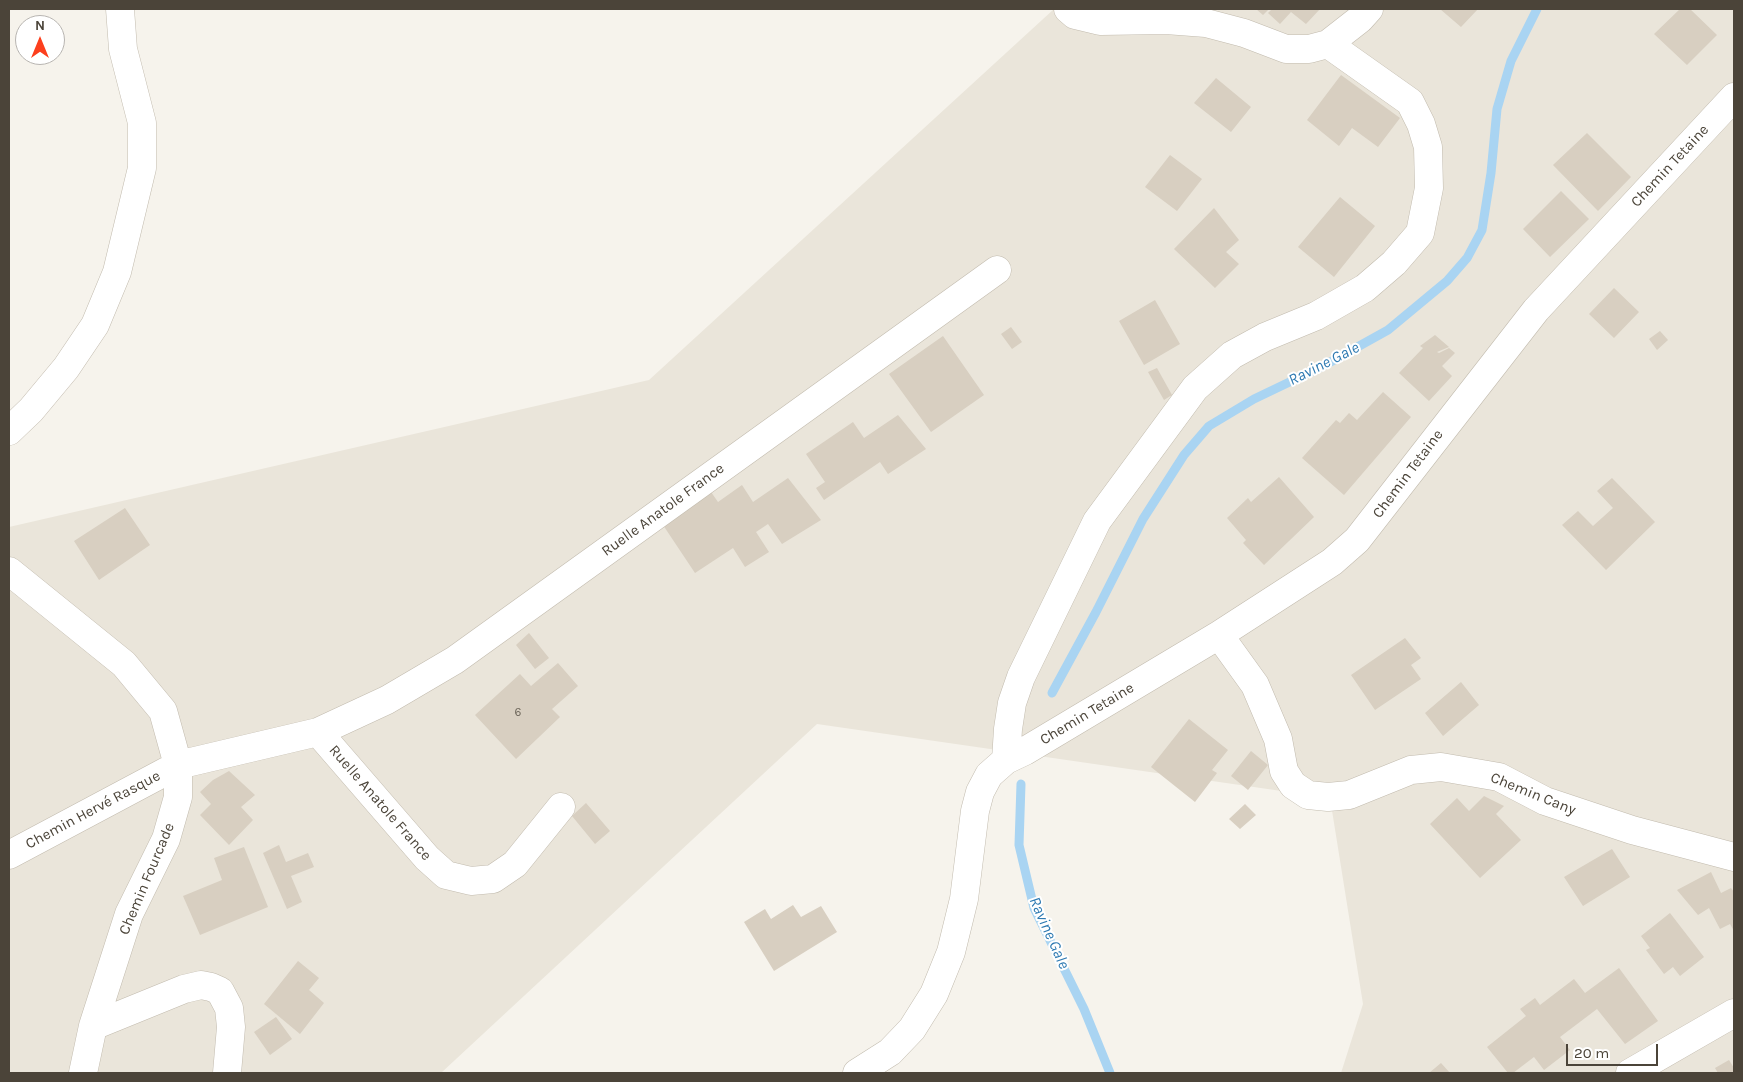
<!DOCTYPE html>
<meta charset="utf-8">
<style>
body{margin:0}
#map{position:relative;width:1743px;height:1082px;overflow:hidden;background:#f6f3ec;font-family:Karla,sans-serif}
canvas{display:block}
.frame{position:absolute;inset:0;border:10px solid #4b4439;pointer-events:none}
.north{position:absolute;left:15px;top:15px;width:50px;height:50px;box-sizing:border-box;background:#fff;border:1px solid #b7b4b0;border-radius:50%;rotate:0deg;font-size:14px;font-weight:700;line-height:20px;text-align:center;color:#4b4439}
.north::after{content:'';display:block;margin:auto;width:18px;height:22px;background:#fc3f1d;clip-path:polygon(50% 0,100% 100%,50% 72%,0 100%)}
.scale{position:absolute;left:1566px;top:1044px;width:92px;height:22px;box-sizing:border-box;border:2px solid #4b4439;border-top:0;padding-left:6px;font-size:15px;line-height:18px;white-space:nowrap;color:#4b4439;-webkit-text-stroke:4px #fff;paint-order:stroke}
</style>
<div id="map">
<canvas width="1743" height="1082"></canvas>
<div class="frame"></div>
<div class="north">N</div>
<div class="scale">20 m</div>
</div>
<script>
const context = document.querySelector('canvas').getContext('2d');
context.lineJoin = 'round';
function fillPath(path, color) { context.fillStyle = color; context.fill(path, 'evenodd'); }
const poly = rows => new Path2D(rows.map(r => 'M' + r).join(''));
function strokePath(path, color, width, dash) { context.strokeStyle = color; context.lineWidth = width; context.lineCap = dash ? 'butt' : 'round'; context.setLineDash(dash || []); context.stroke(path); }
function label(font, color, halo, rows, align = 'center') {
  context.font = font + ' Karla,sans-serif'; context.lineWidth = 4; context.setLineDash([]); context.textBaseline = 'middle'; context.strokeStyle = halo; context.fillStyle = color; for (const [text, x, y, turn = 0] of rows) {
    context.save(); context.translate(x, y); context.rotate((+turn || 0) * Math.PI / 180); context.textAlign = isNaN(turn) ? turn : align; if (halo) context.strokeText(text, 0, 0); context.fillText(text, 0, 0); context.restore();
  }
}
fillPath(poly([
 [1054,9,1734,9,1734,1073,1341,1073,1363,1004,1330,798,817,724,441,1073,9,1073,9,527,649,380]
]), '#eae5da');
strokePath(poly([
 [1052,693,1096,612,1143,519,1184,455,1209,426,1254,399,1325,365,1388,330,1447,281,1467,258,1482,230,1491,173,1497,109,1511,61,1537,9],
 [1021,784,1019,845,1034,908,1084,1009,1110,1073]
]), '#a9d4f2', 9);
fillPath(poly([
 [1256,9,1269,9,1263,15],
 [1272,9,1320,9,1306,24,1291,12,1280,24,1268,13],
 [1440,9,1478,9,1461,27],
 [1680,9,1690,9,1717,35,1687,65,1654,34],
 [1341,75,1400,118,1378,147,1352,128,1339,146,1307,120],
 [1216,78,1251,107,1231,132,1194,103],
 [1587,133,1631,177,1598,211,1553,165],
 [1170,155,1202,179,1177,211,1145,187],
 [1561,191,1589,219,1550,257,1523,229],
 [1340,197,1375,226,1334,277,1298,247],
 [1214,208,1239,240,1226,252,1239,264,1215,288,1174,249],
 [1614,288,1639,312,1614,338,1589,314],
 [1155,300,1180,344,1144,365,1119,321],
 [1011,327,1022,342,1012,349,1001,334],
 [1660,331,1668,340,1657,350,1649,339],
 [1435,335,1449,347,1437,352,1439,353,1449,348,1455,353,1442,366,1452,376,1429,401,1399,373,1423,348,1420,346],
 [943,336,984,395,931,432,889,374],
 [1157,368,1172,395,1164,400,1148,372],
 [1383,392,1411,417,1344,495,1302,458,1336,420,1340,423,1349,413,1357,420],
 [898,415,926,449,888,474,880,462,824,500,816,488,825,482,806,454,853,422,864,438],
 [1279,477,1314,517,1264,565,1243,543,1246,540,1227,518,1248,498,1251,502],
 [788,478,821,520,782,544,768,524,756,532,769,552,745,567,733,548,695,573,663,525,711,492,718,502,742,485,753,502],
 [1612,478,1655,522,1606,570,1562,525,1578,511,1593,526,1613,508,1597,491],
 [125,508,150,545,99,580,74,541],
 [529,633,549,658,535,669,516,645],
 [1405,638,1421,658,1411,665,1421,679,1375,710,1351,675],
 [558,663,578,686,552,709,560,717,516,759,475,715,520,674,531,686],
 [1461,682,1479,705,1443,736,1425,713],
 [1189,719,1228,750,1212,770,1217,773,1195,802,1151,767],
 [1251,751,1268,765,1248,790,1231,776],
 [229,771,255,795,241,807,253,820,229,845,200,815,211,804,200,792,213,780],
 [1484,796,1504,806,1496,814,1521,840,1480,878,1430,824,1457,798,1469,811],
 [586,803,610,831,595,844,572,816],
 [1245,804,1256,815,1240,829,1229,819],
 [279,845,286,862,308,853,314,867,291,876,302,902,287,909,263,853],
 [244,847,268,907,200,935,183,896,222,880,214,858],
 [1612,849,1630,877,1583,906,1564,877],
 [1711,872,1721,893,1731,888,1734,892,1734,931,1730,924,1720,929,1709,908,1698,915,1677,890],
 [793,905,801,917,821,906,837,932,774,971,744,922,765,909,771,919],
 [1670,913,1704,957,1680,976,1673,967,1664,974,1646,950,1650,948,1641,936],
 [298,961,319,978,309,990,324,1003,300,1034,264,1004],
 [1619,968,1658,1021,1625,1044,1597,1009,1560,1037,1570,1050,1544,1070,1534,1057,1513,1073,1508,1073,1487,1047,1526,1016,1520,1009,1535,998,1540,1005,1574,979,1585,993],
 [276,1017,292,1039,270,1055,254,1032],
 [1729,1060,1734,1068,1734,1073,1718,1073,1715,1068],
 [1441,1063,1450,1073,1429,1073]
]), '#d8cfc1');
const minor = poly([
 [1068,9,1075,15,1100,21,1166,20,1206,23,1244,33,1286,49,1309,49,1328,44,1360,19,1369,9],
 [9,431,31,410,66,368,95,325,117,272,142,168,142,123,123,49,120,9],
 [9,571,124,664,163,711,178,765,178,797,166,839,129,914,93,1026,83,1073],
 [1219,635,1255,685,1278,739,1284,771,1293,785,1308,795,1328,797,1349,795,1411,770,1441,767,1499,777,1545,801,1632,830,1734,857],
 [318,732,427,858,446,875,471,881,493,879,515,864,561,807],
 [1006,760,1008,729,1012,703,1021,677,1097,521,1195,388,1232,355,1265,337,1316,316,1365,288,1394,263,1420,233,1429,188,1428,147,1421,124,1410,102,1328,44],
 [9,855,178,765,318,732,387,700,455,660,997,270],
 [93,1026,184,989,201,985,211,987,220,991,229,1008,231,1027,227,1073],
 [857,1073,890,1052,912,1029,934,994,951,952,964,899,975,811,980,792,989,775,1006,760,1025,751,1219,635,1332,562,1357,540,1536,310,1734,97],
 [1630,1073,1734,1013]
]);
strokePath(minor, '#c2bbae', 29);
strokePath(minor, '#fff', 28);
label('12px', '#6e675b', null, [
 ["6",518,713]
]);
label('15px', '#4b4439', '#fff', [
 ["Chemin Tetaine",1670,166,-47],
 ["Chemin Tetaine",1408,474,-53],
 ["Ruelle Anatole France",663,510,-36],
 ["Chemin Tetaine",1087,714,-31],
 ["Chemin Cany",1533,794,22],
 ["Ruelle Anatole France",380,803,49],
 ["Chemin Hervé Rasque",93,810,-28],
 ["Chemin Fourcade",147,879,-67]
]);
label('italic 16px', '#2e7ab2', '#fff', [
 ["Ravine Gale",1324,364,-27],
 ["Ravine Gale",1049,933,66]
]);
</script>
